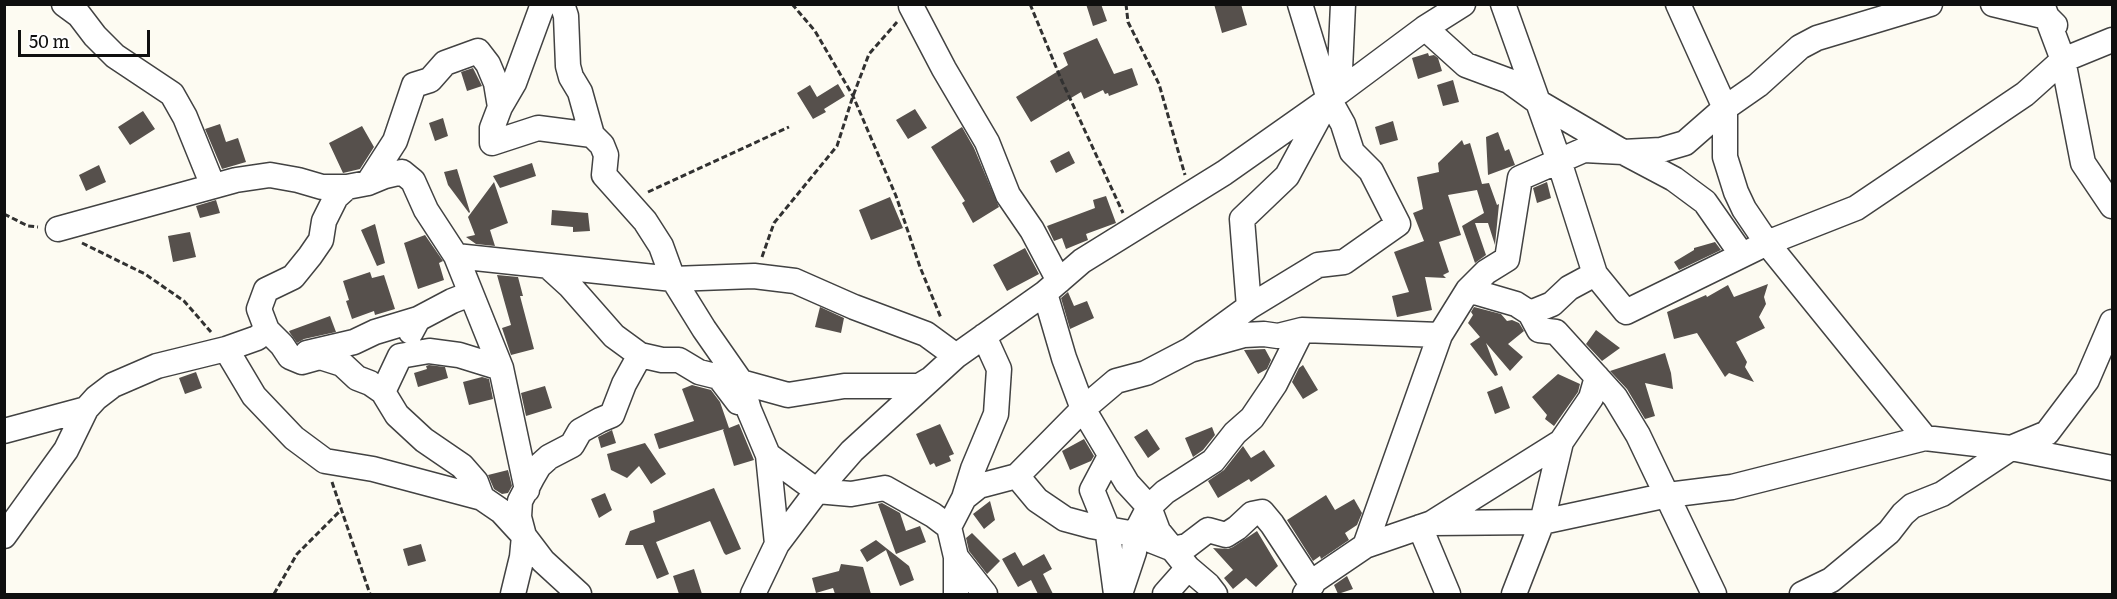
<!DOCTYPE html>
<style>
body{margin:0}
#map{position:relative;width:2117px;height:599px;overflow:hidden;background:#fdfbf2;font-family:Literata,serif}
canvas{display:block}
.frame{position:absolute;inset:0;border:6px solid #0f0f0f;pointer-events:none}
.scale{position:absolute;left:18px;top:30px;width:132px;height:27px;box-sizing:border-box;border:3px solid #0f0f0f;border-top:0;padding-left:8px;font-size:18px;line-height:21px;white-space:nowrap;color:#0f0f0f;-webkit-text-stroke:4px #fff;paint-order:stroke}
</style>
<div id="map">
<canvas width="2117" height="599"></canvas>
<div class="frame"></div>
<div class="scale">50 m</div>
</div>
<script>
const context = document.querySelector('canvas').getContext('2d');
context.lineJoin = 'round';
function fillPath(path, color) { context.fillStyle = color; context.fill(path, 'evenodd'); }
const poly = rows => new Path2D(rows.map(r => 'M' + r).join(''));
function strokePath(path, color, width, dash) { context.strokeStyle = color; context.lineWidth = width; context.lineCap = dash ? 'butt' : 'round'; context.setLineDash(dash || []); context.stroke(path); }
fillPath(poly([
 [1086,4,1101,4,1107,21,1093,26],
 [1214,4,1241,4,1247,25,1222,33],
 [1097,38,1114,74,1132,68,1138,85,1109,96,1108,93,1105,94,1103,90,1084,99,1081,92,1031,122,1016,97,1068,65,1063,53],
 [1428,53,1429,56,1434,55,1438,58,1442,71,1418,79,1412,58],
 [473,68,482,86,467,91,461,72],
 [1453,80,1459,102,1443,106,1437,85],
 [838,84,845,96,824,109,826,112,813,119,797,93,810,85,817,97],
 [915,109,927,128,908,139,896,120],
 [143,111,155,129,130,145,118,127],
 [443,118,448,136,435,141,429,123],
 [1393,121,1398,140,1380,145,1375,127],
 [220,124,226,142,238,138,246,162,222,169,205,129],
 [362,126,374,147,360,169,343,173,329,143],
 [962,127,974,148,999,207,973,223,962,203,965,201,931,147],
 [1498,132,1505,151,1509,149,1515,165,1488,175,1486,137],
 [1462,140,1464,145,1470,143,1482,184,1489,183,1497,205,1499,204,1495,245,1488,223,1475,223,1486,255,1475,263,1462,226,1484,213,1477,190,1448,195,1461,235,1439,242,1449,272,1443,275,1446,278,1425,277,1432,310,1397,317,1392,296,1409,292,1394,252,1424,241,1413,213,1423,209,1417,177,1439,172,1438,163],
 [1069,151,1075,163,1056,173,1050,161],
 [532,163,536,176,500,188,493,176],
 [99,165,106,182,86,191,79,175],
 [457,169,470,212,469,213,448,185,444,172],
 [494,182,508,223,490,230,495,246,476,244,466,237,475,235,468,217],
 [1547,182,1551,198,1537,203,1533,188],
 [1106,196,1116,223,1086,234,1088,240,1066,249,1062,238,1054,241,1047,226,1095,208,1093,200],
 [890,197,903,228,871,240,859,210],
 [216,200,220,213,200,218,196,206],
 [552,210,588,213,590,231,573,232,573,227,551,225],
 [375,224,385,263,377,266,361,230],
 [190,232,196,257,173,262,168,236],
 [425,235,443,261,439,263,444,280,418,289,404,243],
 [1715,242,1721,250,1679,270,1674,262,1694,250,1694,248],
 [1025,248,1039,274,1007,291,993,265],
 [370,272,372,278,384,275,395,309,375,315,374,311,352,319,346,301,349,300,343,281],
 [497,275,518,277,523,296,520,296,534,349,511,355,502,328,511,325],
 [1768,284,1764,297,1766,304,1759,317,1765,328,1736,342,1747,362,1745,367,1754,382,1729,373,1725,377,1697,333,1674,339,1667,312,1706,295,1707,297,1728,285,1734,297],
 [1068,292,1074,306,1087,301,1094,318,1070,329,1061,298],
 [820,307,844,318,841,333,815,327],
 [1474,307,1501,314,1507,321,1512,320,1519,323,1524,331,1508,344,1523,357,1510,371,1486,343,1498,375,1495,376,1470,344,1480,337,1468,323,1473,315,1471,312],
 [330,316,336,332,304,339,297,343,290,333,289,331],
 [1596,330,1620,348,1602,361,1586,344],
 [1265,349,1271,360,1267,369,1258,374,1244,350],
 [1665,353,1671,373,1673,389,1645,383,1655,416,1645,419,1627,389,1610,371],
 [429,365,445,367,448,378,418,387,414,373,427,369,426,366],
 [1303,365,1318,390,1303,399,1292,382,1299,368],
 [196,372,202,388,185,394,179,378],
 [1558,374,1580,384,1578,392,1554,426,1545,419,1547,415,1532,397],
 [482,377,489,379,493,399,469,405,463,382],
 [692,385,711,390,720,402,729,428,739,424,754,460,734,466,723,430,724,429,659,449,654,434,694,421,682,389],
 [545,386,552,408,526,416,521,393],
 [1502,386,1510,408,1495,414,1487,392],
 [940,424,954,454,949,456,951,461,936,467,934,463,930,465,916,434],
 [1212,427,1215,435,1203,450,1193,457,1185,438],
 [1147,429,1160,449,1148,458,1134,437],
 [612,430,616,443,601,448,598,437],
 [1084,439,1094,456,1091,461,1070,470,1062,451],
 [645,443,666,474,651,484,639,466,627,478,611,470,607,454],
 [1243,446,1251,458,1264,450,1275,466,1251,482,1249,479,1218,498,1208,481,1224,470],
 [508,470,512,486,508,493,502,494,494,489,488,475],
 [714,488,741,549,726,555,724,553,710,521,656,542,669,574,657,579,643,545,625,545,630,531,655,522,653,511],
 [605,493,612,510,599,518,591,499],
 [1326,495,1335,510,1354,499,1362,513,1357,525,1345,533,1349,540,1321,559,1320,556,1313,561,1287,520],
 [990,501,995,520,984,529,973,514],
 [882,503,900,513,906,531,920,526,926,542,896,554,878,504],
 [1257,531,1278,566,1256,587,1246,578,1233,589,1224,578,1233,570,1213,548,1228,549,1233,547],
 [972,533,1000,561,987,574,969,551,966,538],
 [876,540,909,566,914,580,900,586,886,550,867,562,860,550],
 [421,544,426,561,408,566,403,549],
 [1015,552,1023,566,1044,554,1052,569,1043,574,1053,594,1038,594,1031,580,1018,587,1002,559],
 [841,564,863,567,871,594,835,594,833,588,816,593,812,578,839,571],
 [694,569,702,594,679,594,673,576],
 [1347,576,1353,589,1338,594,1334,585]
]), '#56504c');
const minor = poly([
 [64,4,79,15,95,36,115,56,172,94,185,117,213,186],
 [562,4,566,16,568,66,571,77,580,92,592,135],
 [1503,4,1538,102,1623,152,1674,179,1705,202,1742,255],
 [1678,4,1725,108,1725,157,1736,192,1744,209,1767,243,1925,438],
 [1993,4,2047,17,2055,25],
 [2042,4,2063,60,2083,163,2112,206],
 [911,6,944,69,987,142,1008,195,1032,230,1059,281],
 [1425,28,1466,65,1509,81,1538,102,1559,161,1595,274,1626,312,1767,243,1856,208,2025,94,2063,60,2112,40],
 [1339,92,1343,4],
 [500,107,514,83,543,4],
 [368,183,395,141,414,85,430,80,445,63,478,51,488,64,496,83,500,107,492,128,492,143,538,128,592,135,602,145,606,155,604,175,645,221,661,246,673,279,704,329,741,382,749,410,768,455,777,544],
 [58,229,236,180,270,175,298,180,322,187,347,187],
 [456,256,673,279,754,276,795,281,854,307,926,334,956,356],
 [548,266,570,286,614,336,640,355,662,360,679,360,699,372,719,377,738,402],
 [1468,290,1516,304,1530,313,1552,304,1569,288,1595,274],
 [1045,293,1064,358,1083,409,1127,483,1149,507,1158,531,1188,568,1208,585,1215,594],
 [1249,307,1242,219,1287,176,1326,104],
 [1530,313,1539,330,1556,332,1615,397,1638,435,1714,594],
 [267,330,282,345,290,357,302,362,320,357,342,364,357,378,370,383,383,392,397,415,424,440,462,466,476,482,482,498],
 [411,332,418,319,452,301,470,294],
 [226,349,254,396,294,438,325,461,373,469,482,498,501,511,524,536,543,561,579,594],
 [1190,350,1244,335,1264,334,1278,336,1302,330,1440,335,1468,290,1486,272,1507,259,1520,178,1584,150,1623,152,1661,150,1685,143,1725,108,1758,85,1800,47,1817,38,1930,4],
 [307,353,354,342,375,332,418,319],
 [741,382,788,395,844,386,919,386,929,380],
 [383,392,400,356,429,351,459,355,501,368],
 [4,431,86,409],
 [768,455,817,491,851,494,885,488,933,515,949,527,956,557,985,594],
 [1110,456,1092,490,1107,527,1116,594],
 [1017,476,1037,500,1065,519,1091,526,1135,534,1173,549,1187,546,1208,530,1226,535,1237,528,1252,514,1262,512,1272,524,1312,585],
 [964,498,973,469,996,414,999,369,984,336],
 [1432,523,1561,442,1591,398,1597,377],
 [949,527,964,498,979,486,1017,476,1083,409,1116,381,1146,373,1190,350,1249,307,1318,265,1344,262,1398,224,1371,171,1352,152,1343,124,1329,99,1300,4],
 [1420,527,1448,594],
 [4,536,66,450,86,409,96,398,113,385,157,366,226,349,257,338,267,330,259,309,266,290,293,277,310,256,321,240,324,221,336,197,347,187,368,183,385,176,402,172,413,181,426,210,456,256,501,368,527,490],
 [1365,546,1440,335],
 [956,557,956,594],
 [513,594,522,557,524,536,519,517,520,501,532,478,539,466,549,457,572,445,580,431,600,420,612,415,624,384,640,355],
 [753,594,777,544,817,491,852,451,956,356,1045,293,1082,261,1224,173,1339,92,1425,28,1463,4],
 [1120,594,1134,552,1135,534,1149,507,1165,492,1213,461,1235,433,1252,418,1275,384,1302,330],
 [1165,594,1188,568],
 [1305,594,1315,580,1365,546,1432,523,1542,522,1668,495,1732,487,1925,438,2011,448,2112,468],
 [1514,594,1542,522,1561,442],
 [1802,594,1831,580,1889,532,1903,514,1912,506,1942,494,2011,448,2047,433,2087,380,2112,322]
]);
strokePath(minor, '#424242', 27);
strokePath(poly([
 [792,4,815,31,853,96,896,196,920,267,941,318],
 [1030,4,1061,79,1123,213],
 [1126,4,1128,22,1159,84,1185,175],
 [648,192,789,127],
 [4,214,28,226,38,227],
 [82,243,145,274,184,301,211,332],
 [762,257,774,223,837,146,853,96,869,54,897,22],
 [332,482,370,594],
 [274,594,297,554,341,510]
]), '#313131', 3, [6, 3]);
strokePath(minor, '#fff', 24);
</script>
